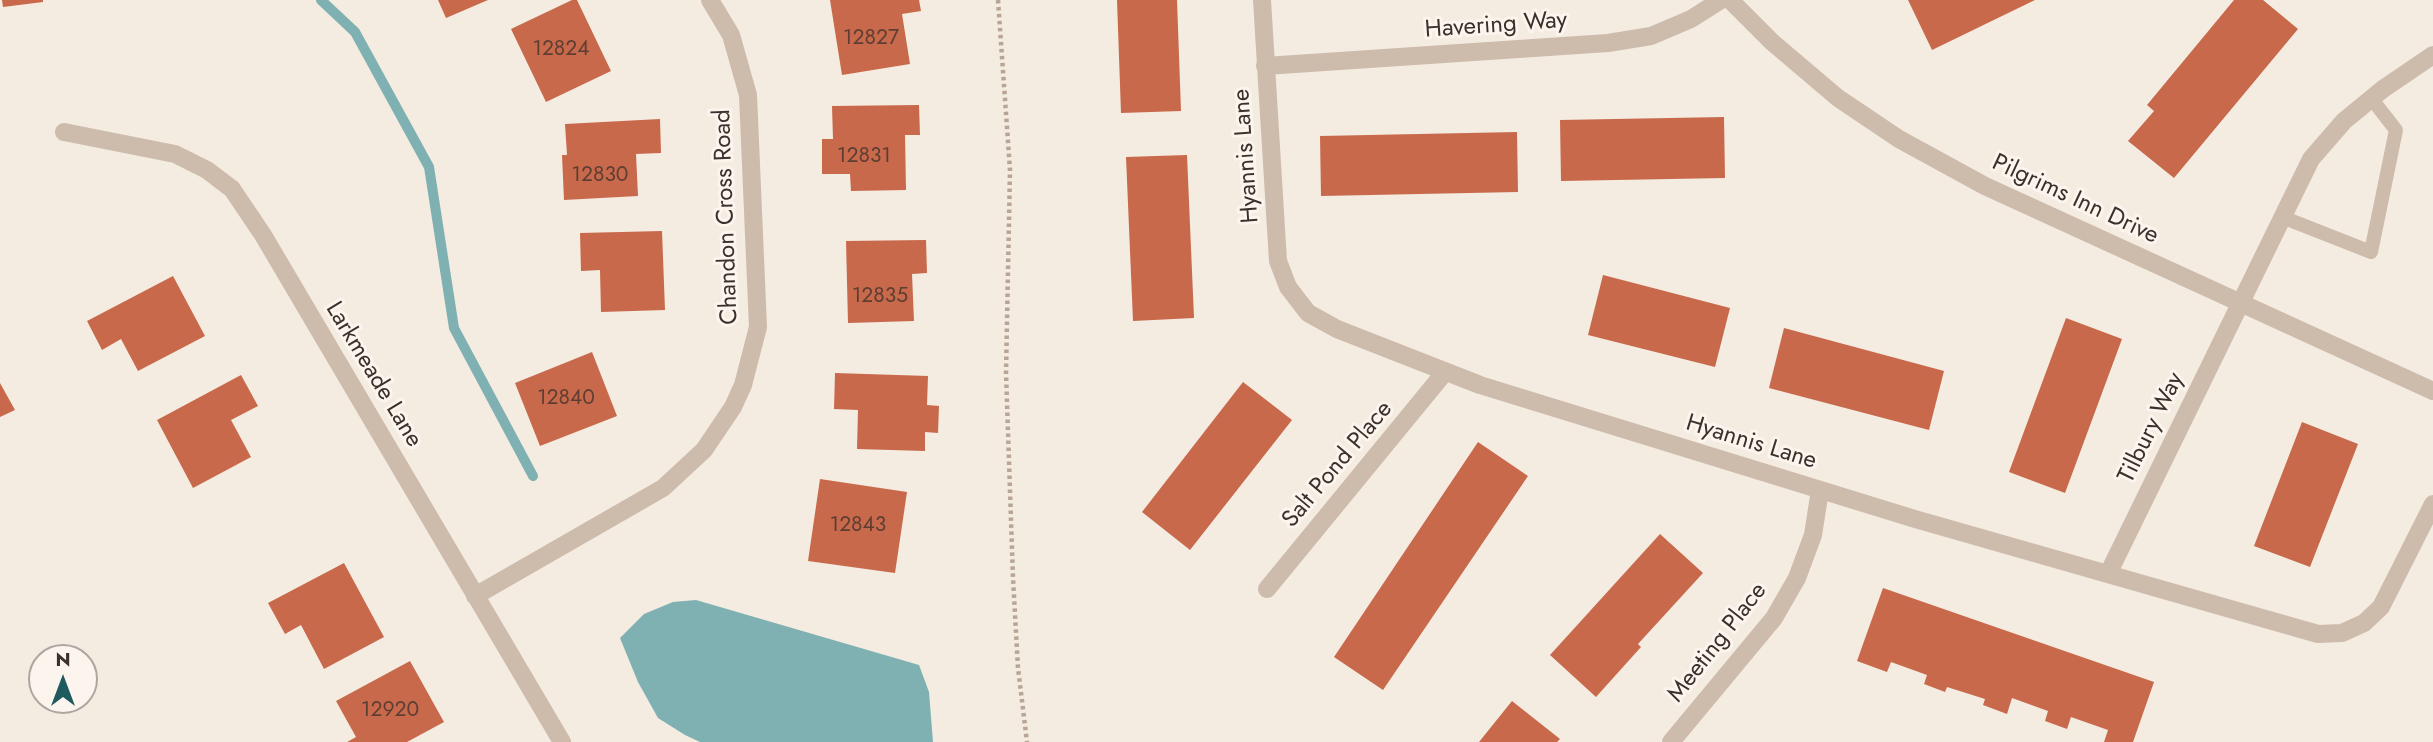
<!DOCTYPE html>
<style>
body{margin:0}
#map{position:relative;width:2433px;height:742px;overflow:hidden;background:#f4ebe1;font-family:Jost,sans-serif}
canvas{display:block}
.north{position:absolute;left:28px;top:644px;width:70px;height:70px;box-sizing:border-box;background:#fbf5ee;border:2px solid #aea6a0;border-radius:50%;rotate:0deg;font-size:19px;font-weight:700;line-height:28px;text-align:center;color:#3b302b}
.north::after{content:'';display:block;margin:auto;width:24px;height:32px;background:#1f5a5e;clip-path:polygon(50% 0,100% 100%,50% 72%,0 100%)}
</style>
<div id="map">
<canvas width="2433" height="742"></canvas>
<div class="north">N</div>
</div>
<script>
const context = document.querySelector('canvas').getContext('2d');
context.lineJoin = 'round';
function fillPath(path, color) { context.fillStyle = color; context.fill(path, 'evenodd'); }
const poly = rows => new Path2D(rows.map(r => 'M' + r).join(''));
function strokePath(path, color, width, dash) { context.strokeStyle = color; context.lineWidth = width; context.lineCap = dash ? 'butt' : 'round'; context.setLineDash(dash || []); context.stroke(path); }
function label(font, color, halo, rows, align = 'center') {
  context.font = font + ' Jost,sans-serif'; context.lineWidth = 6; context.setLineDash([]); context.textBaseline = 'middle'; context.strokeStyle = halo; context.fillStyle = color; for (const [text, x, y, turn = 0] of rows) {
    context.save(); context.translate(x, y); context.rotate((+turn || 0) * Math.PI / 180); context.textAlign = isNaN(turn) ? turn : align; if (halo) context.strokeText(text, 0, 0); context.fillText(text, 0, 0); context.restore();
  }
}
fillPath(poly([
 [696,600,919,665,929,692,933,742,700,742,685,735,658,718,638,682,620,638,644,614,673,602]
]), '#7fb0b2');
strokePath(poly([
 [321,0,355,32,429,167,454,328,533,476]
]), '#7fb0b2', 10);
fillPath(poly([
 [2,0,43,0,43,2,3,7],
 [438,0,488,0,446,18],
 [572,0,577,0,611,71,546,102,511,29],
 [830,0,919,0,921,11,902,14,910,64,842,75],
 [1117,0,1177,0,1181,111,1121,113],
 [1908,0,2035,0,1932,50],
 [2234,0,2263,0,2298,29,2174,178,2128,141,2154,111,2147,105],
 [919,105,920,135,905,135,906,190,851,191,850,174,822,174,822,139,833,139,832,106],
 [1724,117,1725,178,1561,181,1560,120],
 [660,119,661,153,636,154,638,196,564,200,562,155,567,155,565,124],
 [1517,132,1518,192,1321,196,1320,136],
 [1187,155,1194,318,1133,321,1126,157],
 [662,231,665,310,601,312,600,270,581,271,580,233],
 [926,240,927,273,912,274,914,321,848,323,846,241],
 [1603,275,1730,308,1715,367,1588,335],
 [173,276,205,336,138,371,121,339,102,350,87,321],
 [2066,318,2122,339,2065,493,2009,472],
 [1784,328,1944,371,1929,430,1769,388],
 [592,352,617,416,540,446,515,383],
 [835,373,928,376,927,405,939,406,938,433,925,432,925,451,857,449,858,410,834,409],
 [241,375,258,406,231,420,251,457,193,488,157,420],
 [1243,382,1292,420,1190,550,1142,512],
 [0,383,15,410,0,417],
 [2302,422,2358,444,2310,567,2254,546],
 [1478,442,1528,476,1383,690,1334,657],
 [820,479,907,492,895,573,808,561],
 [1660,534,1703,573,1638,644,1641,647,1596,697,1550,655],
 [344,563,384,637,324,669,301,625,285,634,268,603],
 [1883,588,2154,682,2133,742,2104,742,2108,730,2071,717,2067,729,2045,721,2048,711,2012,698,2007,714,1983,705,1985,699,1947,687,1945,692,1924,684,1927,675,1891,662,1887,672,1857,661],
 [410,661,444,722,407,742,347,742,356,737,336,701],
 [1512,701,1560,739,1557,742,1479,742]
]), '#c8694b');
strokePath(poly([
 [998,0,1010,170,1006,373,1013,578,1018,668,1027,742]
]), '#b9a596', 4.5, [3.5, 3.5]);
strokePath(poly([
 [2282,217,2371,252,2396,130,2371,98]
]), '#cdbbac', 14);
strokePath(poly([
 [1262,0,1278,261,1288,287,1308,313,1337,329,1480,385,1915,519,2318,634,2342,633,2364,623,2381,607,2433,504],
 [1730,0,1772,42,1838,98,1899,139,1985,186,2433,391],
 [1265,66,1608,43,1651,36,1691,19,1721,0],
 [64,132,175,154,207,170,232,189,263,235,562,742],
 [2108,574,2311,159,2344,121,2383,89,2433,55],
 [1267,589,1445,372],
 [475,596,663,488,704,450,733,407,743,385,758,327,748,95,731,35,710,0],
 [1671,742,1774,618,1797,578,1813,535,1820,490]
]), '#cdbbac', 18);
label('21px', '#5e3e33', null, [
 ["12827",871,39],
 ["12824",561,50],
 ["12831",864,157],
 ["12830",600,176],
 ["12835",880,297],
 ["12840",566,399],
 ["12843",858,526],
 ["12920",390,711]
]);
label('24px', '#3b302b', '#fbf5ee', [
 ["Havering Way",1496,26,-4],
 ["Hyannis Lane",1247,156,-94],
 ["Pilgrims Inn Drive",2075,200,25],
 ["Chandon Cross Road",727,217,-92],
 ["Larkmeade Lane",373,375,59],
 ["Tilbury Way",2152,428,-64],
 ["Hyannis Lane",1751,443,17],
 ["Salt Pond Place",1338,465,-50],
 ["Meeting Place",1718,643,-52]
]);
</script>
